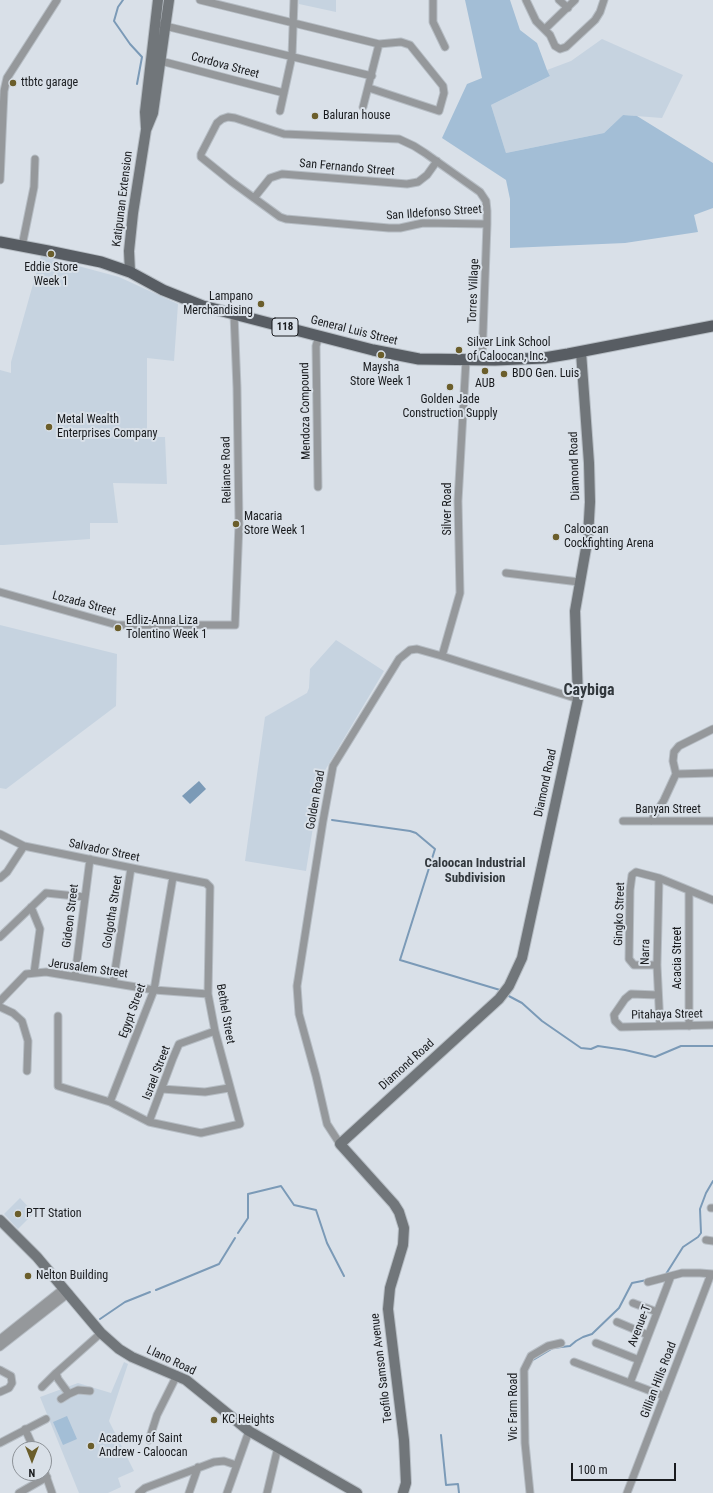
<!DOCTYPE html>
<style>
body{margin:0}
#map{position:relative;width:713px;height:1493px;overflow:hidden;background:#d9e0e8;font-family:"Roboto Condensed",sans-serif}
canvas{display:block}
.north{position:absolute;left:12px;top:1441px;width:40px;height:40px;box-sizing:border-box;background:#d9e0e8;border:1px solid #8c9197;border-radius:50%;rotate:180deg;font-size:11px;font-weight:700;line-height:16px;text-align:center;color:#191b1e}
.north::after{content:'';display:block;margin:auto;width:14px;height:18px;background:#6b5e2b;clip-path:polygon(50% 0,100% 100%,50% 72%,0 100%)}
.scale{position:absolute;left:571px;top:1463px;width:105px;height:18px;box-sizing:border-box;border:2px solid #191b1e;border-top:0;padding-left:5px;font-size:12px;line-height:14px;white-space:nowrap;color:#191b1e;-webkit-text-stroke:3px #d9e0e8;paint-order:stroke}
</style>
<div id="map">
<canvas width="713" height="1493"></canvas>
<div class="north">N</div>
<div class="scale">100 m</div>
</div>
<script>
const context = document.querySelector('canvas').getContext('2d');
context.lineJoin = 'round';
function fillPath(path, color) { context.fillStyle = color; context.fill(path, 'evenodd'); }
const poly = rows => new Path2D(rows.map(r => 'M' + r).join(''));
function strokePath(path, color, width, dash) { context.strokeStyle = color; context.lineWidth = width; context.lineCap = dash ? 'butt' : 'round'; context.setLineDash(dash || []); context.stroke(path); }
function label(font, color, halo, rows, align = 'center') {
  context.font = font + ' "Roboto Condensed",sans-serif'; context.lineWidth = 4; context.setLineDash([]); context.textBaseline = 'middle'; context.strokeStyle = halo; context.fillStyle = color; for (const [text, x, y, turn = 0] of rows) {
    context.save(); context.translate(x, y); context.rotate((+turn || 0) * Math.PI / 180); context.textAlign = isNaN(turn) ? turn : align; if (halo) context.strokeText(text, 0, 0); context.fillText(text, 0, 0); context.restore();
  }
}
fillPath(poly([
 [299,0,336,0,336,12,299,4],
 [602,39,683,75,662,118,623,115,604,133,506,153,491,105,550,76,547,70,571,61],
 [41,256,119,277,178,304,174,361,147,358,147,437,165,437,167,484,113,483,118,523,90,523,90,539,3,545,0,545,0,370,11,373,11,362],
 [0,625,117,654,116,706,6,789,0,788],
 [336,640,384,671,321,777,306,871,245,861,265,717,307,693,309,688,310,669],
 [20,1198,34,1213,18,1229,4,1214],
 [124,1362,128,1364,109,1421,134,1471,118,1478,121,1487,108,1493,79,1493,40,1397,78,1383,111,1393]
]), '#c6d3e0');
fillPath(poly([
 [465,0,510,0,520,30,537,43,547,70,550,76,491,105,506,153,604,133,623,115,637,116,713,163,713,208,694,215,698,232,625,243,510,248,510,199,506,180,442,138,467,84,482,78],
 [67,1416,77,1439,63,1445,53,1422]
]), '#a3bed6');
fillPath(poly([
 [199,781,206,789,190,804,182,796]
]), '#7b9ab7');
strokePath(poly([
 [123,0,118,7,114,21,130,44,142,57,137,84],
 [332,820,410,831,416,833,435,849,400,960,500,990],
 [505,994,522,1003,542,1021,581,1048,591,1049,598,1046,625,1050,655,1057,681,1046,713,1046],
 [238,1233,248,1218,248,1194,281,1186,294,1205,316,1210,327,1243,344,1276],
 [666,1274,683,1247,698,1237,701,1233,700,1209,706,1193,713,1181],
 [156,1290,219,1264,235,1238],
 [100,1319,125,1302,150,1292],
 [533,1360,553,1348,570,1346,576,1341,583,1337,592,1334,619,1308,632,1283,647,1280],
 [441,1435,446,1485,458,1484,459,1493]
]), '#7b9ab7', 2);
const minor = poly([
 [200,0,379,44,401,42,410,45,443,86,444,93,439,111,369,88],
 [433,0,433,22,445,47],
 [526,0,536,21,550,35,555,46,560,49,566,47,595,20,600,12,604,0],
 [559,0,568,8],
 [161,25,372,76],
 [545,29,575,0],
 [157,60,284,93],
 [363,107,379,44],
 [280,111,292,56,294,0],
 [0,180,4,91,7,78,57,0],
 [254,198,270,178,282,174,407,184,418,182,427,175,437,161],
 [22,246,34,187,35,159],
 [482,360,487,224,487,211,486,201,480,192,425,153,414,146,399,139,284,134,235,118,228,117,222,119,217,123,201,154,201,157,232,182,280,217,286,219,389,228,400,228,423,223,487,224],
 [318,487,316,346,319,336],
 [506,573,579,582],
 [0,592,117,625,235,625,239,524,237,388,234,314],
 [442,656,460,593,458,501,466,360],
 [676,774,713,773],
 [623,821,713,821],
 [651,821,664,800,676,774,673,761,674,752,679,746,713,729],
 [0,834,24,846,206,883,210,887,208,994,215,1031,240,1124,201,1133,149,1122,110,1102,58,1086,58,1016],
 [0,878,7,872,24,846],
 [659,878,657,965,660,1026],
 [31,907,40,929,34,973],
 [0,937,46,893,85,897],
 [657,965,634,965,629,959,630,890,632,875,636,872,659,878,713,900],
 [75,976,90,859],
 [113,983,131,868],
 [658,995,631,994,625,999,614,1015,615,1021,621,1027,713,1025],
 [0,1001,26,974,46,972,154,990,208,994],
 [0,1007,13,1013,22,1021,28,1041,27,1071],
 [689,1026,689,891],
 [162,1089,205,1092,229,1088],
 [110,1102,154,990,173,877],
 [149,1122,173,1058,179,1044,215,1031],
 [340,1144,327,1124,316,1076,299,1014,297,986,323,821,333,766,399,659,410,650,417,649,442,656,578,699],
 [711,1208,713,1208],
 [706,1240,713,1241],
 [648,1282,682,1273,700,1273,713,1274],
 [633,1303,657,1312],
 [617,1322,648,1335],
 [0,1339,64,1288],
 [596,1343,639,1360],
 [0,1347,69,1293],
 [574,1362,664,1396],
 [0,1370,11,1376,12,1383,9,1388,0,1392],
 [630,1383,671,1276],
 [42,1387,56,1373],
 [69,1394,78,1390,90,1391],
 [61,1399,69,1394,58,1379,56,1373,101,1333],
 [25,1429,34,1449],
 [149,1440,157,1415,177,1375],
 [0,1443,46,1419],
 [44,1470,52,1493],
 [19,1493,47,1477],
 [139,1493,145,1488,214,1462,224,1461,236,1465],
 [189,1493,198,1467],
 [227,1493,249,1431],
 [267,1493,278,1447],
 [530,1493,525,1443,524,1370,531,1356,548,1346,561,1343],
 [627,1493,711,1274]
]);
const secondary = poly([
 [146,128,145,112,158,0],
 [130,272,129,251,133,213,146,130,153,113,169,0],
 [0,1220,37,1257,101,1333,119,1349,132,1357,186,1380,249,1431,357,1493],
 [403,1493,406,1483,404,1440,388,1309,390,1288,403,1245,404,1228,399,1212,394,1204,340,1144,499,999,509,986,522,958,578,699,575,611,588,537,590,502,589,463,581,352]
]);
const primary = poly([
 [0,242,48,251,101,262,130,272,163,290,203,306,373,350,419,359,495,360,544,358,568,354,713,326]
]);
strokePath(minor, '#b6bdc4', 9);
strokePath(secondary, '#b6bdc4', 12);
strokePath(primary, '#b6bdc4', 13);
strokePath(minor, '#95989b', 7);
strokePath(secondary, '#71767a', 10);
strokePath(primary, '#585d63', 11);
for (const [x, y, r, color] of [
 [13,83,4,"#6b5e2b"],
 [315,116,4,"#6b5e2b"],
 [51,254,4,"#6b5e2b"],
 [261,304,4,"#6b5e2b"],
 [459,350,4,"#6b5e2b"],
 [381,355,4,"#6b5e2b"],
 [485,371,4,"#6b5e2b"],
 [504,374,4,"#6b5e2b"],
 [450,387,4,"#6b5e2b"],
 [49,427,4,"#6b5e2b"],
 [236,524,4,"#6b5e2b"],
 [556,537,4,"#6b5e2b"],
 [118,628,4,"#6b5e2b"],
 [18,1214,4,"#6b5e2b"],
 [28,1276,4,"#6b5e2b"],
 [214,1420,4,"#6b5e2b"],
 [91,1446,4,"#6b5e2b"]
]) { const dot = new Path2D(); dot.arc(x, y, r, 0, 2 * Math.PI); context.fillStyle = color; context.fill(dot); strokePath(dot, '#d9e0e8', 1.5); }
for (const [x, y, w] of [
 [285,327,26]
]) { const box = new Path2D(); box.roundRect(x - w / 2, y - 9, w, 18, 3); context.fillStyle = '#d9e0e8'; context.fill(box); strokePath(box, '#191b1e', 1); }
label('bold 11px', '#191b1e', null, [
 ["118",285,327]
]);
label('12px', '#191b1e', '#d9e0e8', [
 ["Cordova Street",225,66,15],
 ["San Fernando Street",347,168,5],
 ["Katipunan Extension",123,199,-83],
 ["San Ildefonso Street",434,213,-4],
 ["Torres Village",474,291,-88],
 ["General Luis Street",354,331,14],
 ["Mendoza Compound",306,411,-91],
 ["Diamond Road",575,466,-92],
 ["Reliance Road",227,470,-91],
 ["Silver Road",448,509,-90],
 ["Lozada Street",84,604,15],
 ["Diamond Road",546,783,-78],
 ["Golden Road",316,800,-80],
 ["Banyan Street",668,810],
 ["Salvador Street",104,851,12],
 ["Golgotha Street",113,912,-81],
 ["Gingko Street",620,914,-88],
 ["Gideon Street",71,916,-83],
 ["Narra",646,952,-89],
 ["Acacia Street",678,958,-90],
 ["Jerusalem Street",88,969,8],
 ["Egypt Street",133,1011,-70],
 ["Bethel Street",225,1014,80],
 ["Pitahaya Street",667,1015,-1],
 ["Diamond Road",407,1065,-42],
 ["Israel Street",157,1073,-69],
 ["Avenue-T",640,1326,-69],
 ["Llano Road",171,1361,25],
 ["Teofilo Samson Avenue",382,1368,-97],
 ["Gillian Hills Road",659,1380,-69],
 ["Vic Farm Road",514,1407,-90]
]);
label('12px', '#191b1e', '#d9e0e8', [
 ["ttbtc garage",21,83],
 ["Baluran house",323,116],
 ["Eddie Store",51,268,"center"],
 ["Week 1",51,282,"center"],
 ["Lampano",253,297,"right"],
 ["Merchandising",253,311,"right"],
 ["Silver Link School",467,343],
 ["of Caloocan, Inc.",467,357],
 ["Maysha",381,368,"center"],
 ["Store Week 1",381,382,"center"],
 ["BDO Gen. Luis",512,374],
 ["AUB",485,384,"center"],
 ["Golden Jade",450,400,"center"],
 ["Construction Supply",450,414,"center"],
 ["Metal Wealth",57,420],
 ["Enterprises Company",57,434],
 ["Macaria",244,517],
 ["Store Week 1",244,531],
 ["Caloocan",564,530],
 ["Cockfighting Arena",564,544],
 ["Edliz-Anna Liza",126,621],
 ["Tolentino Week 1",126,635],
 ["PTT Station",26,1214],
 ["Nelton Building",36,1276],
 ["KC Heights",222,1420],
 ["Academy of Saint",99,1439],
 ["Andrew - Caloocan",99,1453]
], 'left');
label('bold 13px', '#32383d', '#d9e0e8', [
 ["Caloocan Industrial",475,864],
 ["Subdivision",475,879]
]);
label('bold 16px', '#32383d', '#d9e0e8', [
 ["Caybiga",589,691]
]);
</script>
